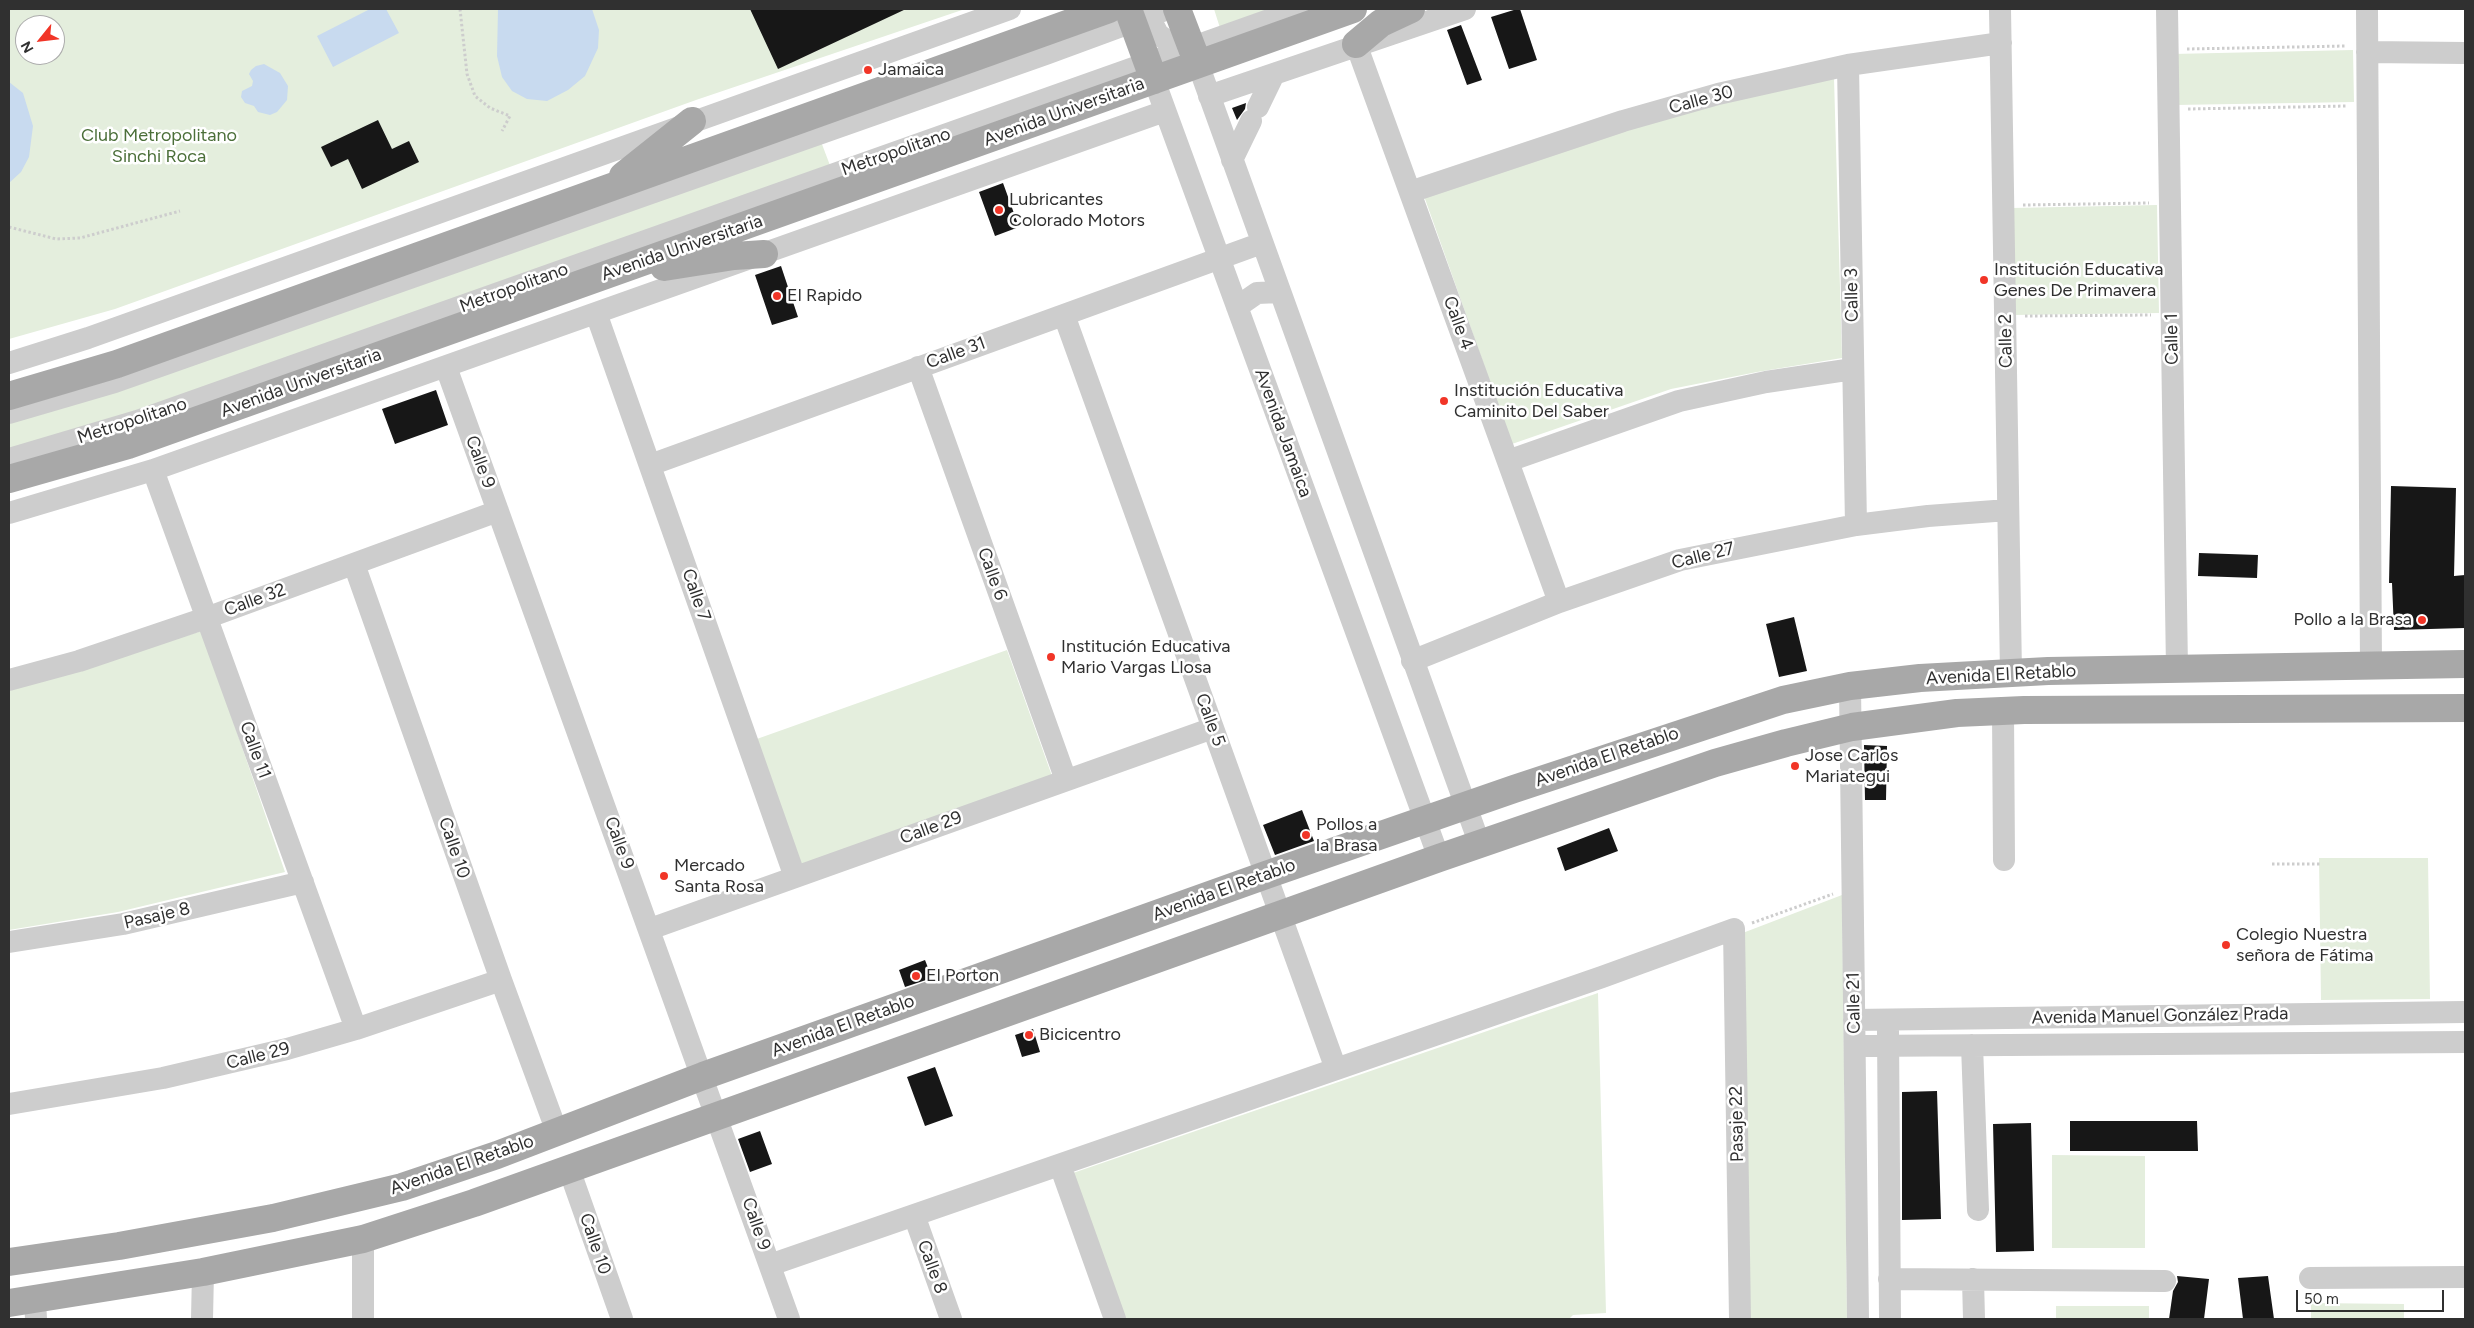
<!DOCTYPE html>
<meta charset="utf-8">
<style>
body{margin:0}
#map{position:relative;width:2474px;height:1328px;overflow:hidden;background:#fff;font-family:Figtree,sans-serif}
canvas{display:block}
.frame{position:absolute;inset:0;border:10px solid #303030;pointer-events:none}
.north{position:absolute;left:15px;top:15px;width:50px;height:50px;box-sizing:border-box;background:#fff;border:1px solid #acacac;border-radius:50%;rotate:241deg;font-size:14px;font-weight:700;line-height:20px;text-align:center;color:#303030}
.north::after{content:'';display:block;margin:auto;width:18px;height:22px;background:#f13527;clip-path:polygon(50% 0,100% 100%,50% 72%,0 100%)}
.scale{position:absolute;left:2296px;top:1290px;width:148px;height:22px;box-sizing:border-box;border:2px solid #303030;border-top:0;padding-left:6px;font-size:15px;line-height:18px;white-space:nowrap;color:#303030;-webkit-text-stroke:4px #fff;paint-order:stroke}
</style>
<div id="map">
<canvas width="2474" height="1328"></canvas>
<div class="frame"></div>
<div class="north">N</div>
<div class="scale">50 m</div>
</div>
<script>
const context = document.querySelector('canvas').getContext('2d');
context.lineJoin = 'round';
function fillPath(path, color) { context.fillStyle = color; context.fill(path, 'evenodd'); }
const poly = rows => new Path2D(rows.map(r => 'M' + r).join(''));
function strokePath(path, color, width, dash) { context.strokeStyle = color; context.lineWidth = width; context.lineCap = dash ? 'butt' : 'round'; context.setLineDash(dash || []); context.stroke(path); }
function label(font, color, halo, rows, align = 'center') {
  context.font = font + ' Figtree,sans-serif'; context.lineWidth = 5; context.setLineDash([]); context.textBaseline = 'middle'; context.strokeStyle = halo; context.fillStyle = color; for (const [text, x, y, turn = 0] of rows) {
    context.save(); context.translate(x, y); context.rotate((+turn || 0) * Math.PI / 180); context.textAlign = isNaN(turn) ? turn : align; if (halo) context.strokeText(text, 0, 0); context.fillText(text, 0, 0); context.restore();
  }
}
fillPath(poly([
 [9,9,965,9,696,100,115,309,9,339],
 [25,25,55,25,55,55,25,55],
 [1214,9,1273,9,1220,28],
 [2353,50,2354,102,2175,105,2173,54],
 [1834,78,1842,358,1757,372,1671,389,1512,444,1424,196,1624,131,1727,101],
 [820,139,831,168,251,374,9,452,9,421],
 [2157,205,2159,313,2014,315,2012,208],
 [202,631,285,872,118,912,9,930,9,689],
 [1007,650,1052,776,799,865,754,740],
 [2319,858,2428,858,2430,999,2321,1000],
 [1842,895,1847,1319,1746,1319,1740,934],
 [1598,993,1606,1313,1573,1315,1569,1319,1125,1319,1073,1173],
 [2052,1155,2145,1156,2145,1248,2052,1248],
 [2311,1303,2404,1304,2404,1319,2311,1319],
 [2056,1306,2149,1306,2149,1319,2056,1319]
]), '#e4eedd');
fillPath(poly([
 [370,9,386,9,399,33,333,67,317,36],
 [498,9,592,9,599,30,598,48,585,76,568,90,547,101,527,99,512,91,502,77,497,56],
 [264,64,280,73,288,86,287,100,277,112,270,115,258,112,254,106,245,103,241,97,242,91,252,86,253,81,249,74,251,70,256,66],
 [9,82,23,93,33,126,29,157,21,172,9,183]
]), '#c8daef');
fillPath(poly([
 [750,9,906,9,778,69],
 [1517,9,1520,9,1537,60,1509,69,1491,17],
 [1461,25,1482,80,1467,85,1447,30],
 [1246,103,1245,109,1237,120,1232,108],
 [378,120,392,149,409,141,419,162,362,189,348,159,331,167,321,147],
 [1003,183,1019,227,995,236,979,192],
 [781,266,798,317,772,325,755,275],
 [436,390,448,425,395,444,382,409],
 [2391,486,2456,488,2454,576,2465,575,2465,628,2394,630,2392,583,2389,583],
 [2199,553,2258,555,2257,578,2198,576],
 [1794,617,1807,671,1779,677,1766,624],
 [1864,745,1887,746,1886,800,1865,800],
 [1302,810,1314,841,1275,855,1263,825],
 [1609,828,1618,851,1565,871,1557,848],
 [925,960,932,978,905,987,899,970],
 [1033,1029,1040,1052,1022,1057,1015,1035],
 [935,1067,953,1116,925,1126,907,1077],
 [1937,1091,1941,1219,1902,1220,1902,1092],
 [2070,1121,2197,1121,2198,1151,2070,1151],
 [2031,1123,2034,1251,1996,1252,1993,1124],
 [760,1131,772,1164,750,1172,738,1139],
 [2177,1276,2209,1279,2204,1319,2169,1319,2173,1291,2178,1282],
 [2268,1276,2274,1319,2243,1319,2238,1278]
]), '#171717');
strokePath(poly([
 [460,9,467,74,475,96,490,108,510,116,502,131],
 [2187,49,2346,46],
 [2188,109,2347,106],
 [2023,205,2149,203],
 [9,227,56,239,80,238,180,211],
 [2025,316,2151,315],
 [2272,864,2322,864],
 [1752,923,1833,894]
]), '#cdcdcd', 3, [2.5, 2.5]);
strokePath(poly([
 [1145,9,1158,34,1181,51],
 [2000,9,2011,673],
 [2167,9,2177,669],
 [2367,9,2371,666],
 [1356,44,1559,602],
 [2367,52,2465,53],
 [1198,64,1480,845],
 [1848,65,1856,525],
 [1154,80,1439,858],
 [1209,96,1465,9],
 [1258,107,1274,74],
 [1232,160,1251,121],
 [1410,192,1623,121,1718,94,1848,65,2001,43],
 [1237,307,1257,293,1280,292],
 [596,313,795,877],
 [1064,315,1336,1069],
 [9,363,88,338,1010,9],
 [446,367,789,1319],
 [918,367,1066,780],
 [9,413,115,382,1046,54,1168,9],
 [9,459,137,421,1300,9],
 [1508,461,1679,401,1766,382,1853,369],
 [650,465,1262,243],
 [153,470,356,1029],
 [9,513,153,470,1165,111],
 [354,564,501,980,557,1132],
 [1412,661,1559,602,1680,560,1856,525,1928,516,2008,510],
 [9,680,79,661,206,618,498,511],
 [1850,686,1858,1319],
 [2003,711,2004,860],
 [650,929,1213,728],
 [9,942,123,924,303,882],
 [1854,1020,2465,1012],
 [1888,1030,1890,1319],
 [1972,1045,1978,1210],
 [1855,1046,2465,1042],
 [9,1104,163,1078,287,1049,356,1029,501,980],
 [1060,1165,1115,1319],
 [569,1169,622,1319],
 [914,1215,951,1319],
 [363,1239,363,1319],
 [770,1265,1602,977,1734,929,1740,1319],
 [2310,1278,2465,1277],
 [1889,1279,2165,1281],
 [1973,1279,1974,1319],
 [35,1300,36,1319],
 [202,1319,203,1272]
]), '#cdcdcd', 22);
strokePath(poly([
 [1128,9,1154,80],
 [1177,9,1198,64],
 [1356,44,1381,23,1411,9],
 [623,176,692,121],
 [664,267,734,256,764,254],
 [9,396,117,364,1109,9],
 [9,479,128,445,1353,9],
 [9,1262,119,1246,273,1218,402,1187,497,1155,703,1076,1266,875,1514,789,1783,700,1850,686,1920,678,2048,671,2465,664],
 [9,1303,203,1272,363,1239,474,1203,1439,858,1715,763,1786,743,1852,727,1957,713,2024,710,2465,708]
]), '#a8a8a8', 28);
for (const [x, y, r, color] of [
 [868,70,5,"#f13527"],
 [999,210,5,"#f13527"],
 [1984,280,5,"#f13527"],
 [777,296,5,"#f13527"],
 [1444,401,5,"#f13527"],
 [2422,620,5,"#f13527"],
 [1051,657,5,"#f13527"],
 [1795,766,5,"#f13527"],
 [1306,835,5,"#f13527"],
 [664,876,5,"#f13527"],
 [2226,945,5,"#f13527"],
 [916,976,5,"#f13527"],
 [1029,1035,5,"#f13527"]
]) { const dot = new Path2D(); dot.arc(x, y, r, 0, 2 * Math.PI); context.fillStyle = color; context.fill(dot); strokePath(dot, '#fff', 2); }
label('18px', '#303030', '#fff', [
 ["Jamaica",878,70],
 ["Lubricantes",1009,200],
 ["Colorado Motors",1009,221],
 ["Institución Educativa",1994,270],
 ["Genes De Primavera",1994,291],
 ["El Rapido",787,296],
 ["Institución Educativa",1454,391],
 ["Caminito Del Saber",1454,412],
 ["Pollo a la Brasa",2412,620,"right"],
 ["Institución Educativa",1061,647],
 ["Mario Vargas Llosa",1061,668],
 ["Jose Carlos",1805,756],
 ["Mariategui",1805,777],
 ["Pollos a",1316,825],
 ["la Brasa",1316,846],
 ["Mercado",674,866],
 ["Santa Rosa",674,887],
 ["Colegio Nuestra",2236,935],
 ["señora de Fátima",2236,956],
 ["El Porton",926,976],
 ["Bicicentro",1039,1035]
], 'left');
label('18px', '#303030', '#fff', [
 ["Calle 30",1701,100,-15],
 ["Avenida Universitaria",1064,112,-20],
 ["Metropolitano",896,152,-19],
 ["Avenida Universitaria",682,248,-19],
 ["Metropolitano",514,288,-20],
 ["Calle 3",1852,295,-91],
 ["Calle 4",1458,323,70],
 ["Calle 1",2172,339,-91],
 ["Calle 2",2006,341,-91],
 ["Calle 31",956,353,-20],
 ["Avenida Universitaria",301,383,-20],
 ["Metropolitano",132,421,-18],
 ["Avenida Jamaica",1283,433,70],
 ["Calle 9",480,462,70],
 ["Calle 27",1703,556,-14],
 ["Calle 6",992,574,70],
 ["Calle 7",696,595,71],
 ["Calle 32",255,600,-20],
 ["Avenida El Retablo",2001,675,-3],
 ["Calle 5",1210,720,70],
 ["Calle 11",255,750,70],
 ["Avenida El Retablo",1607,757,-19],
 ["Calle 29",931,828,-20],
 ["Calle 9",619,843,70],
 ["Calle 10",454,848,71],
 ["Avenida El Retablo",1224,890,-20],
 ["Pasaje 8",157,916,-13],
 ["Calle 21",1854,1003,-91],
 ["Avenida Manuel González Prada",2160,1016,-1],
 ["Avenida El Retablo",843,1026,-20],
 ["Calle 29",258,1056,-14],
 ["Pasaje 22",1737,1124,-91],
 ["Avenida El Retablo",462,1165,-19],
 ["Calle 9",756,1224,71],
 ["Calle 10",595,1244,71],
 ["Calle 8",932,1267,70]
]);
label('18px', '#4b6f39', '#fff', [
 ["Club Metropolitano",159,136],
 ["Sinchi Roca",159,157]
]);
</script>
